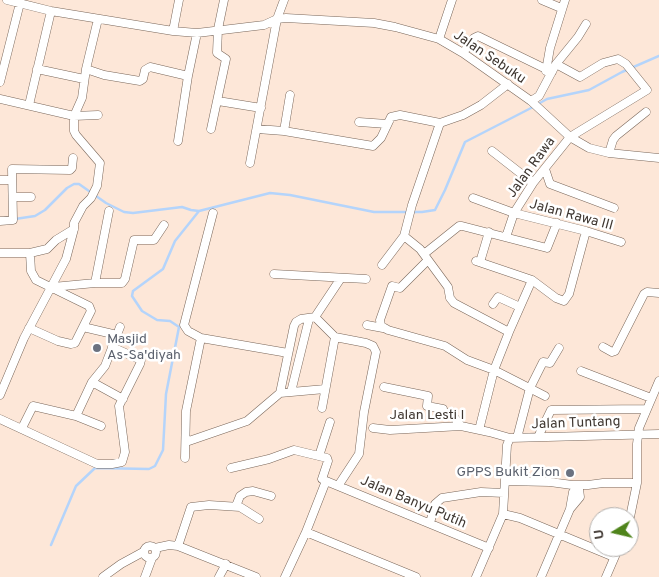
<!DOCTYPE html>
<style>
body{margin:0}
#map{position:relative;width:659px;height:577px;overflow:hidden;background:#fde7d8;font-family:Overpass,sans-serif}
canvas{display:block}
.north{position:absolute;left:589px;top:507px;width:50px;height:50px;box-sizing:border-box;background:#fff;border:1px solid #b2afac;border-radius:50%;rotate:261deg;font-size:14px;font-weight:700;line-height:20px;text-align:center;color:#3e3630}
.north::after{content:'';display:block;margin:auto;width:18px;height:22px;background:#4f841b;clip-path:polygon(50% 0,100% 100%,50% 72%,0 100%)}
</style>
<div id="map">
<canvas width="659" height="577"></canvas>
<div class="north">U</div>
</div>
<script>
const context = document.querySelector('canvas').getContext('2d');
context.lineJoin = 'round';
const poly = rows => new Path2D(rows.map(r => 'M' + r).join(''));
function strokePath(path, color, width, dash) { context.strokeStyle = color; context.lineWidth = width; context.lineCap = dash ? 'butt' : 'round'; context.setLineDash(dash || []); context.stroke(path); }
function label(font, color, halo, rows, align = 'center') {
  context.font = font + ' Overpass,sans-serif'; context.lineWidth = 5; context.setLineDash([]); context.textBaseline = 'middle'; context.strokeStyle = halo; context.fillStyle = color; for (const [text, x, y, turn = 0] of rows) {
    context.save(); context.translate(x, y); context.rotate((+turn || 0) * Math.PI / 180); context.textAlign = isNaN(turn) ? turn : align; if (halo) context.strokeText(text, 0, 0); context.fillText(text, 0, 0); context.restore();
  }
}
strokePath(poly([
 [538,104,547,99,589,90,622,72,659,56],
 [15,219,35,216,45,210,67,188,74,184,79,184,106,203,124,212,133,213,182,207,191,210,199,211,270,193,290,195,374,212,422,212,435,210,445,190,465,142,533,107],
 [51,545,76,486,95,468,149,469,155,466,163,450,166,394,179,327,170,321,157,320,142,311,132,296,133,291,163,269,175,241,199,211]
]), '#b4d4fb', 2.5);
const street = poly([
 [7,0,51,11,173,31,197,33,264,25,277,19,286,18,374,23,395,27,439,39,463,53,531,101,570,137,589,148,609,153,659,158],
 [542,0,561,8],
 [173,31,179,0],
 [439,39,452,0],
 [463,53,474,38,478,36,552,72],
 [556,64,578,37,586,24],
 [37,69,84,79],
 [86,69,104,75,140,81,143,79,145,70,150,67,188,76],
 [546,71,550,48,565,0],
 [0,82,20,3],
 [0,99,74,116,98,115],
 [218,101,261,108],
 [29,105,51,11],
 [359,122,387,124],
 [211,129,226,59,217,53,218,29,224,0],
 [257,129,284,131,373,146,381,138,391,117,400,115,440,123,463,115,481,105,508,84],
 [284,131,290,95],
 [178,141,188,76,197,33],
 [492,151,533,183],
 [609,153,613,140,616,136,646,112],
 [250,163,277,19,284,0],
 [545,169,550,184,614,208],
 [0,180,12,180],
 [13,197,31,197],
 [473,198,514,213,586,231,621,242],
 [213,213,184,325,188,331,201,338,288,353],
 [0,221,13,220,12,169,70,170,72,168,73,158],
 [74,229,56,240,47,249,30,253,31,271,36,280,89,306,91,311,83,327,117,335],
 [404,236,420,249,448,287,450,298,454,303,509,332],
 [506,237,514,213,533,183,570,137,647,90,626,64,618,59,603,63,580,77,556,64,539,96,531,101],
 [0,253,30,253],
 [424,254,459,226,462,226,547,248,557,223],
 [428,260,400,288,392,286,380,320,381,326,388,330,445,346,467,360,494,370,545,396],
 [476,261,532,280,556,298,564,301,569,294,586,231],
 [480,262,489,232],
 [382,265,404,236,412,205,440,123],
 [274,274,366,279],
 [95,283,122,283,125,279,134,240,154,240,164,225],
 [53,287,95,283,109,211],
 [493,304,498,297,520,307],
 [315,317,335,337,366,343,373,346,376,352,364,412,359,454,338,486],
 [367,325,383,328],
 [29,328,58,341,71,344,75,343,83,327],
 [603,347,612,352,615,351,644,294,647,292,659,293],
 [581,371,651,398],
 [92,382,123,399],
 [384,387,428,396,427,406,443,409,443,411,454,417,461,426],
 [291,392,309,319],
 [280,393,294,326,296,322,301,319,315,317,341,278],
 [0,395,24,338,66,259,74,229,74,223,83,206,91,198,97,186,100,163,76,135,74,131,74,116,82,98,86,69,98,19],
 [322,408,335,337],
 [76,416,101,426],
 [0,419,97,464,112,464,122,462,125,452,119,406,140,364,141,360,112,347],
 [22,428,33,406,76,416,92,382,105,366,120,327],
 [373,428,390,430,461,426,489,432,510,438],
 [479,430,494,370,509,332,532,280],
 [538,437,551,410,646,409],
 [517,438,530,388,543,362,550,363,559,348],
 [186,442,247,421,280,393,325,389],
 [319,456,330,422],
 [185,458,186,411,201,338],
 [231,468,269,459,294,450,327,458,328,461,322,479,326,481],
 [326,481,489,548],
 [505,481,550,482,572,485,588,485,603,483,637,483],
 [236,506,240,496,246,492,253,491,271,496],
 [503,514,520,518,614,557],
 [629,522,637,483,637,444,639,428,659,381],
 [430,523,435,504,442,498,481,492,504,493],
 [306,532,416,577],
 '144 552a6 6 0 1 1 12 0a6 6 0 1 1-12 0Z',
 [178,546,191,507,209,505,240,507,259,519],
 [155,548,169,545,178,546,256,577],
 [103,577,121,564,143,552],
 [145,577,152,558],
 [219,577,226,564],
 [285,577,306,532,326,481],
 [476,577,503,514,507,445,510,438,659,434],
 [541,577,570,509,573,492,575,490,579,489,580,497,570,509],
 [606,577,619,547]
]);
strokePath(street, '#7a675a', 9);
strokePath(street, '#fff', 8);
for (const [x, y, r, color] of [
 [97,348,5,"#6b7280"],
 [570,473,5,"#6b7280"]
]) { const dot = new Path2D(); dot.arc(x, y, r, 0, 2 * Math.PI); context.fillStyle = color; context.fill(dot); strokePath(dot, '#fff', 2); }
label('14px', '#3e3630', '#fff', [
 ["Jalan Sebuku",489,58,34],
 ["Jalan Rawa",532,168,-54],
 ["Jalan Rawa III",571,216,15],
 ["Jalan Lesti I",427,416],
 ["Jalan Tuntang",576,424,-2],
 ["Jalan Banyu Putih",413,503,23]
]);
label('14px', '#5b616d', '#fff', [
 ["Masjid",107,340],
 ["As-Sa'diyah",107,356],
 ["GPPS Bukit Zion",560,473,"right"]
], 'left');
</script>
